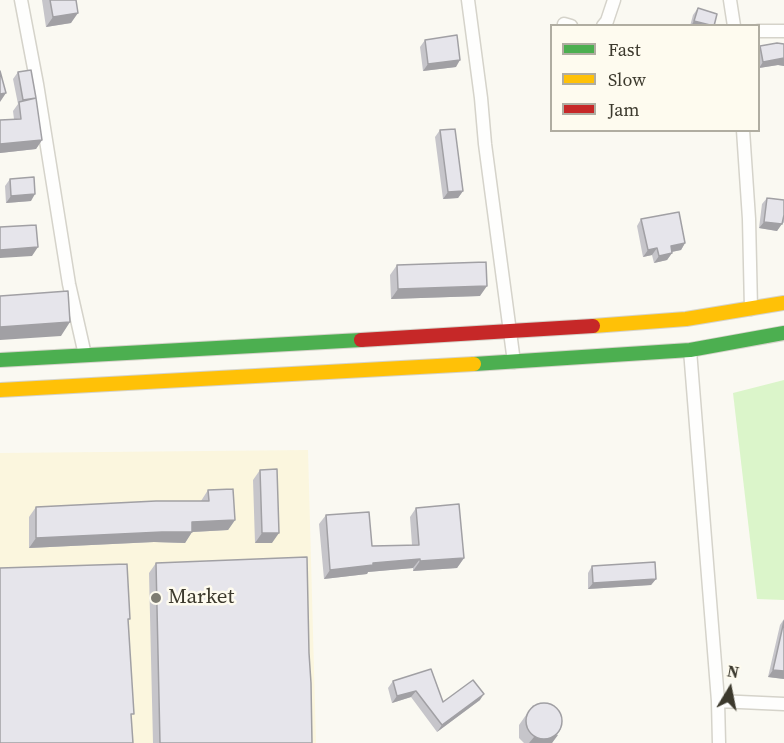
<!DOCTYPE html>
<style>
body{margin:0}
#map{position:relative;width:784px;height:743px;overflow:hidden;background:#faf9f2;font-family:"Source Serif 4",serif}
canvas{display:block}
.legend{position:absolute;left:550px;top:24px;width:210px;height:108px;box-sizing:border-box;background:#fefbef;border:2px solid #b0ada1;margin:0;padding:8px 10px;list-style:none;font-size:18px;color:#3c392d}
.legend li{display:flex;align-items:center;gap:12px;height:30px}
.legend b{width:30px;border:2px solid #b0ada1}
.north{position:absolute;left:700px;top:659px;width:60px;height:60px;-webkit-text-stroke:4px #fefbef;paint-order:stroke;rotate:10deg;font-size:16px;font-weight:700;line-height:24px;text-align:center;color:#3c392d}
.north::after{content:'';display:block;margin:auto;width:21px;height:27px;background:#3c392d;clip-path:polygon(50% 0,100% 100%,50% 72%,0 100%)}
</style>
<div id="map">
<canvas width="784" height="743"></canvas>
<ul class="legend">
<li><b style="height:8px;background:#4caf50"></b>Fast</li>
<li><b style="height:8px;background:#ffc107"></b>Slow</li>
<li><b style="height:8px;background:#c62828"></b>Jam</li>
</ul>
<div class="north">N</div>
</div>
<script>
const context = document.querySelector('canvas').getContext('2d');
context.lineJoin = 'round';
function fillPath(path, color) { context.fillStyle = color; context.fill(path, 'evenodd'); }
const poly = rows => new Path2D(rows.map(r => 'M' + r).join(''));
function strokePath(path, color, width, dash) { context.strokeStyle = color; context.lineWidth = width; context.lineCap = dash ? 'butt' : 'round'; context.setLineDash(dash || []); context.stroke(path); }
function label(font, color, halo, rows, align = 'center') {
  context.font = font + ' "Source Serif 4",serif'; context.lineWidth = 5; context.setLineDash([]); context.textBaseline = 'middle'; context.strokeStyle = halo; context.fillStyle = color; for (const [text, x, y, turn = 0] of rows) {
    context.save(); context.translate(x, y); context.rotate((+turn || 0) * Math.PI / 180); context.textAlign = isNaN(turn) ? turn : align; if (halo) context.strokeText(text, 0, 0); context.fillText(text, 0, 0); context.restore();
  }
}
fillPath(poly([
 [308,450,316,743,0,743,0,453]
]), '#fbf6de');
fillPath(poly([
 [784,380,784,600,757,599,733,393]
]), '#dbf5ca');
const street = poly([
 [21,0,37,84,69,284,85,355],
 [468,0,481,98,485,144,514,362],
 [730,0,734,26],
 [564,24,571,26],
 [603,26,607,21,614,0],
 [758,31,784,31],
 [743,130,749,219,751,309],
 [690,350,718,701],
 [719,743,718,701,784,704]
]);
const fast = poly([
 [0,360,361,340],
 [474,364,690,350,784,333]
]);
const slow = poly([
 [593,326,686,319,784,303],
 [0,390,474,364]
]);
const jam = poly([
 [361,340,593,326]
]);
strokePath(street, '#d5d3ca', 15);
strokePath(fast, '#d5d3ca', 16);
strokePath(slow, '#d5d3ca', 16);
strokePath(jam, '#d5d3ca', 16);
strokePath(street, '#fefefd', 12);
strokePath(fast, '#4caf50', 14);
strokePath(slow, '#ffc107', 14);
strokePath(jam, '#c62828', 14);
fillPath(poly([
 [42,0,76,0,71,23,46,27],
 [698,8,714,26,690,26,693,15],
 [425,40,456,67,423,71,420,47],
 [784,44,784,66,778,65,759,68,759,49,760,46],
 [18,72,42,140,36,149,0,153,0,120,14,119,13,111,18,104,13,79],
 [440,130,463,191,458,198,443,199,435,137],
 [10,179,31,201,6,203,5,186],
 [767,198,784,200,784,223,782,222,777,231,759,228,762,204],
 [641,219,685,243,681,250,672,252,672,253,667,260,654,263,652,255,643,257,637,226],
 [397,265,480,296,391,299,390,275],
 [260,470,272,543,255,543,253,480],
 [208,490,235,520,228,530,192,532,185,543,154,542,29,548,29,517,36,507,201,501],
 [416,508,464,558,457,568,413,571,413,568,368,572,367,574,324,579,319,524,326,515,372,546,412,545,410,517],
 [156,563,309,653,312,743,153,743,149,573],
 [592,566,656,579,651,585,588,589,588,573],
 [784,619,784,679,768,677,780,625],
 [393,681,443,702,480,700,437,732,411,697,392,703,388,688],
 [533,705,561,729,552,743,524,743,519,738,519,725]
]), '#c6c5ca');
fillPath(poly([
 [78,13,71,23,46,27,53,17],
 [694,21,711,26,691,26],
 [784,58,784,66,778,65,759,68,763,62],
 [460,60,456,67,423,71,428,64],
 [6,93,0,102,0,94],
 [42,140,36,149,0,153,0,144],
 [463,191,458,198,443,199,448,192],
 [35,194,31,201,6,203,11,196],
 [764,222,782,224,777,231,759,228],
 [685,243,681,250,666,253,671,246],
 [38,247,32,256,0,258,0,250],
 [657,248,652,255,643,257,648,250],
 [672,253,667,260,654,263,659,256],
 [487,286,480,296,391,299,398,289],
 [70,322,61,336,0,340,0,327],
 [235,520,228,530,192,532,185,543,154,542,29,548,36,538,192,522],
 [262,533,279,533,272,543,255,543],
 [464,558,457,568,413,571,420,561],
 [420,559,413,568,368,572,367,574,324,579,330,570,373,563],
 [656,579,651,585,588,589,593,583],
 [773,670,784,671,784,679,768,677],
 [416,691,411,697,392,703,397,696],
 [484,694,480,700,437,732,442,725],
 [558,735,552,743,529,743,534,737]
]), '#a1a0a4');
const building = poly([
 [50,0,76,0,78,13,53,17,50,0],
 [698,8,717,14,714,26,694,21,698,8],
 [457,35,460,60,428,64,425,40,457,35],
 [777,43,784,44,784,58,763,62,760,46,777,43],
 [31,70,36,98,23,100,18,72,31,70],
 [0,71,6,93,0,94,0,71],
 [36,98,42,140,0,144,0,120,21,119,19,102,36,98],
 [455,129,463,191,448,192,440,130,455,129],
 [34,177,35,194,11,196,10,179,34,177],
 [767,198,784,200,784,215,782,224,764,222,767,198],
 [679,212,685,243,671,246,672,253,659,256,657,248,648,250,641,219,679,212],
 [36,225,38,247,0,250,0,227,36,225],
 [486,262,487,286,398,289,397,265,486,262],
 [68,291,70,322,0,327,0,296,68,291],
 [277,469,279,533,262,533,260,470,277,469],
 [233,489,235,520,192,522,192,532,162,532,36,538,36,507,156,501,209,501,208,490,233,489],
 [459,504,464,558,420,561,420,559,373,563,373,565,330,570,326,515,369,512,372,546,419,545,416,508,459,504],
 [307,557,309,653,311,683,312,743,160,743,156,563,307,557],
 [655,562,656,579,593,583,592,566,655,562],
 [127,564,130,619,128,619,134,714,131,714,133,743,0,743,0,568,127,564],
 [784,621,784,671,773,670,784,621],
 [431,669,443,702,473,680,484,694,442,725,416,691,397,696,393,681,431,669],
 '526 721a18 18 0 1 1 36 0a18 18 0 1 1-36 0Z'
]);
fillPath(building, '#e6e5eb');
strokePath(building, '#a1a0a4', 1.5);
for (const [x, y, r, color] of [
 [156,598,6,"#7e7c72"]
]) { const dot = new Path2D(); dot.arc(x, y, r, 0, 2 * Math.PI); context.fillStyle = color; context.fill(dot); strokePath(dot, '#fefbef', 2); }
label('21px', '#3c392d', '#fefbef', [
 ["Market",168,598]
], 'left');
</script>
